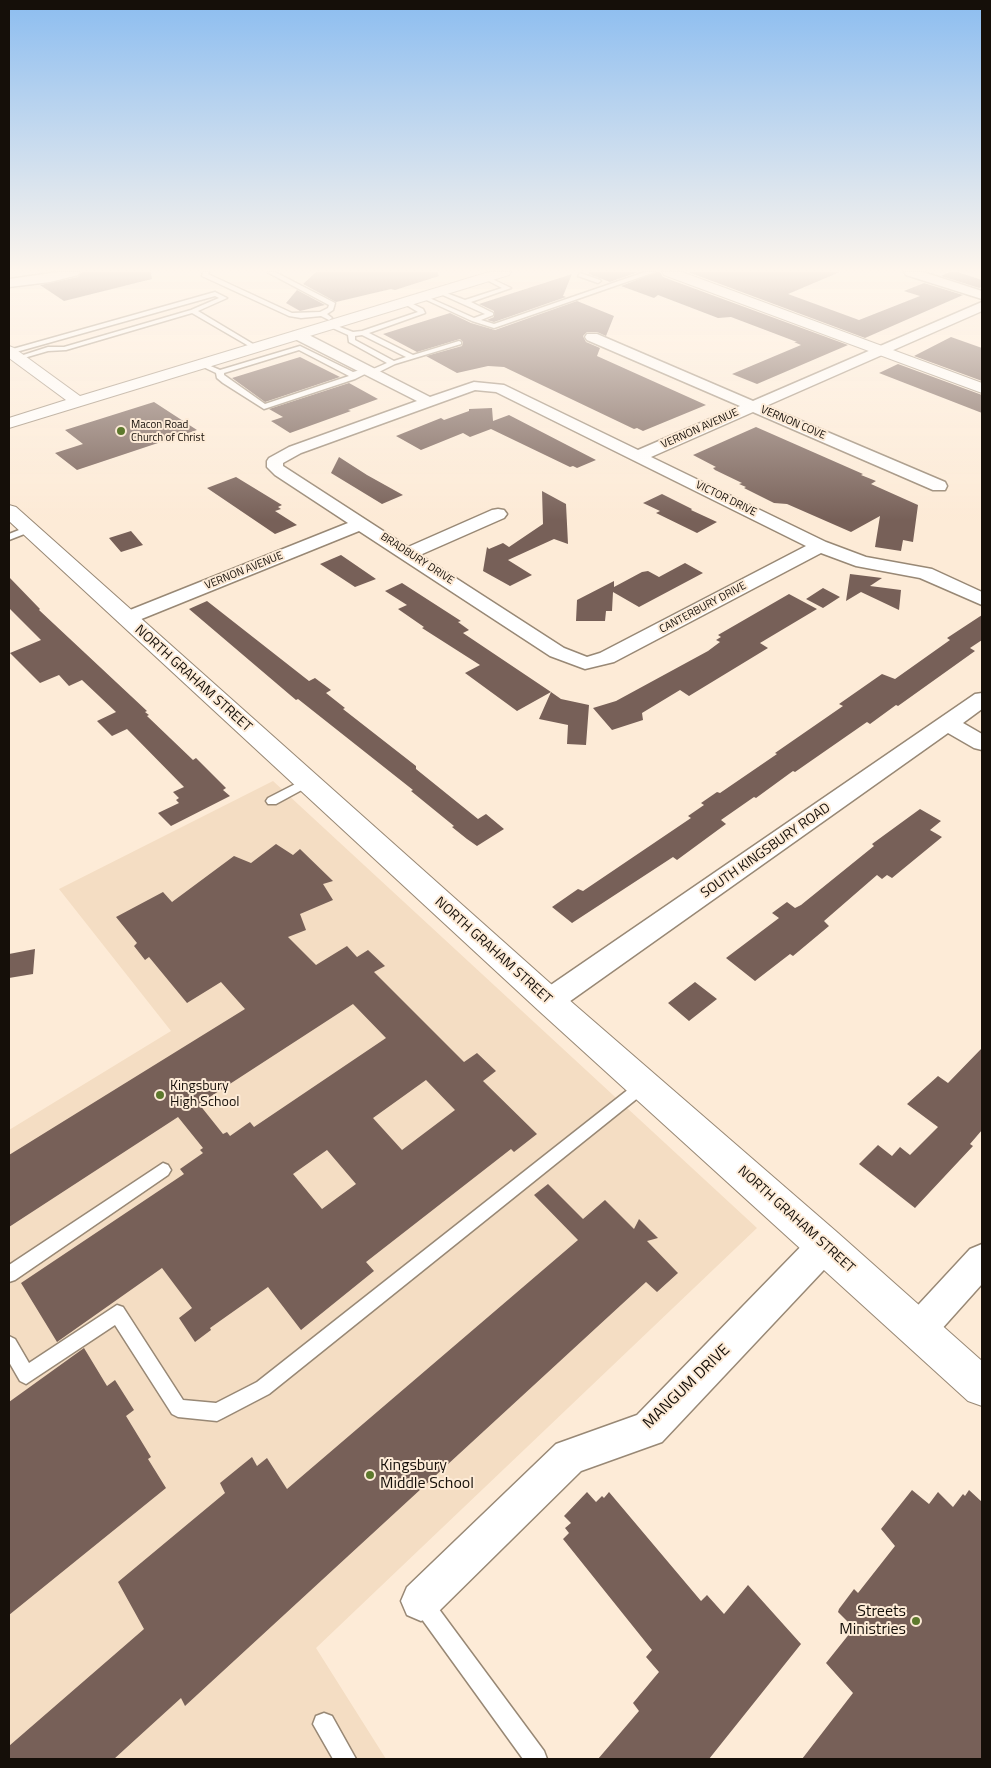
<!DOCTYPE html>
<style>
body{margin:0}
#map{position:relative;width:991px;height:1768px;overflow:hidden;background:#fdebd7;font-family:"Titillium Web",sans-serif}
canvas{display:block}
.frame{position:absolute;inset:0;border:10px solid #150f09;pointer-events:none}
</style>
<div id="map">
<canvas width="991" height="1768"></canvas>
<div class="frame"></div>
</div>
<script>
const context = document.querySelector('canvas').getContext('2d');
context.lineJoin = 'round';
function fillPath(path, color) { context.fillStyle = color; context.fill(path, 'evenodd'); }
const poly = rows => new Path2D(rows.map(r => 'M' + r).join(''));
function strokePath(path, color, width, dash) { context.strokeStyle = color; context.lineWidth = width; context.lineCap = dash ? 'butt' : 'round'; context.setLineDash(dash || []); context.stroke(path); }
function label(font, color, halo, rows, align = 'center') {
  context.font = font + ' "Titillium Web",sans-serif'; context.lineWidth = 4; context.setLineDash([]); context.textBaseline = 'middle'; context.strokeStyle = halo; context.fillStyle = color; for (const [text, x, y, turn = 0] of rows) {
    context.save(); context.translate(x, y); context.rotate((+turn || 0) * Math.PI / 180); context.textAlign = isNaN(turn) ? turn : align; if (halo) context.strokeText(text, 0, 0); context.fillText(text, 0, 0); context.restore();
  }
}
fillPath(poly([
 [273,781,757,1228,316,1648,386,1759,9,1759,9,1130,171,1031,59,889]
]), '#f4ddc3');
fillPath(poly([
 [82,272,151,272,152,279,64,301,40,285,78,277],
 [316,272,438,272,439,276,395,290,391,289,336,302,303,284],
 [589,272,638,272,610,282,589,274],
 [657,272,660,272,663,277,848,345,757,384,732,374,801,345,794,342,797,342,731,317,718,318,658,295,654,298,621,286],
 [688,272,840,272,788,294,859,320,920,296,904,291,924,283,963,295,865,338],
 [949,272,958,272,982,280,982,287,979,288,941,276],
 [572,274,563,296,566,297,494,322,487,320,494,317,494,311,479,304],
 [297,290,325,305,300,311,286,303],
 [577,301,614,316,606,336,597,332,587,332,583,336,586,342,600,348,597,356,706,405,643,431,637,428,634,429,504,367,488,366,457,373,426,356,462,346,463,342,460,339,417,352,383,334,450,313,471,323,495,330],
 [951,337,982,348,982,381,914,356],
 [300,357,340,377,265,402,232,378],
 [898,364,982,395,982,413,879,373],
 [349,383,378,399,348,410,351,411,290,433,271,421,283,417,269,409],
 [154,402,197,430,77,470,55,453,83,444,65,430],
 [492,408,493,421,509,415,596,460,577,468,573,466,570,467,491,429,470,437,463,433,421,450,396,436,441,418,444,420,469,411,469,409],
 [756,427,863,474,861,475,876,481,871,484,918,505,913,542,903,540,901,551,875,547,880,516,851,532,787,504,774,503,744,488,746,487,739,484,742,483,715,470,713,468,716,467,693,455],
 [339,457,367,475,403,495,382,504,331,473],
 [236,477,282,505,278,507,281,509,275,511,297,525,275,534,207,488],
 [542,491,566,504,568,544,554,539,508,560,532,575,510,586,483,571,487,547,489,549,503,543,509,547,543,524],
 [662,494,692,509,691,510,717,522,697,533,656,513,660,511,643,503],
 [131,531,143,545,121,552,109,538],
 [341,555,376,579,355,587,320,564],
 [685,563,703,573,639,607,613,592,612,611,606,611,605,621,576,621,577,600,614,581,614,587,642,572,648,571,659,577],
 [850,574,882,578,870,586,901,590,899,610,861,592,846,601],
 [9,577,40,609,39,610,147,711,145,712,149,715,147,716,193,760,196,758,226,788,223,790,230,796,171,826,158,813,179,803,176,800,179,798,173,792,184,787,127,729,112,736,97,721,116,712,82,680,69,686,59,675,40,683,10,653,41,640,9,608],
 [402,583,461,621,458,622,469,630,463,633,551,692,517,711,465,673,480,665,422,628,424,627,398,609,407,605,385,591],
 [823,588,840,597,823,608,806,599],
 [789,594,817,609,760,643,768,648,689,696,680,690,642,713,643,720,612,730,593,708,616,701,708,651,720,642,716,640,721,637,718,635],
 [207,601,309,681,315,678,331,690,326,693,345,708,343,709,416,766,416,769,478,819,486,814,504,829,477,846,467,839,452,827,454,826,411,791,413,790,298,699,296,700,189,609],
 [982,615,982,640,970,648,975,651,898,706,896,705,870,724,867,722,795,772,793,771,756,798,754,797,721,820,726,824,677,860,673,857,572,923,552,907,578,889,583,891,691,818,688,816,704,805,701,803,717,792,720,793,777,754,775,753,843,706,839,704,882,674,895,679,950,640,947,638],
 [551,692,561,699,589,705,586,745,567,744,568,725,539,719],
 [920,809,941,821,930,830,942,837,892,878,887,875,882,879,877,875,824,921,829,926,793,956,790,954,755,981,726,958,779,918,772,913,787,902,795,908,801,905,874,846,872,844],
 [276,844,293,855,300,849,333,881,323,884,333,900,300,914,306,930,288,937,316,965,347,946,357,957,368,950,385,966,374,972,464,1062,477,1053,496,1071,483,1081,537,1134,514,1152,511,1149,366,1262,374,1271,301,1330,268,1287,210,1328,211,1330,195,1342,179,1318,192,1308,162,1268,57,1342,21,1283,184,1174,180,1169,203,1153,200,1150,203,1148,178,1117,9,1227,9,1155,245,1009,221,982,187,1003,149,957,145,960,134,946,137,943,116,917,163,892,172,902,234,856,251,863],
 [353,1004,386,1038,254,1127,250,1122,230,1136,227,1132,223,1134,199,1104],
 [426,1080,455,1110,402,1150,373,1118],
 [327,1150,356,1184,322,1209,293,1174],
 [35,949,33,974,9,978,9,954],
 [695,982,717,999,689,1021,668,1003],
 [982,1048,982,1130,970,1144,973,1146,915,1208,859,1164,878,1145,892,1156,900,1147,910,1155,938,1127,907,1104,938,1076,948,1083],
 [548,1184,583,1219,605,1200,634,1229,639,1219,658,1238,647,1241,678,1273,657,1292,646,1282,185,1706,181,1698,114,1759,9,1759,9,1746,144,1629,118,1582,225,1493,220,1483,252,1457,257,1466,267,1458,287,1489,578,1240,534,1195],
 [84,1348,107,1386,115,1380,134,1410,126,1416,151,1457,148,1459,166,1488,9,1615,9,1402],
 [912,1490,929,1504,938,1492,953,1507,963,1494,965,1496,969,1490,982,1502,982,1759,802,1759,853,1693,826,1663,854,1628,838,1612,839,1609,854,1589,858,1593,895,1546,881,1529],
 [587,1492,596,1502,602,1496,604,1498,609,1492,701,1601,707,1595,724,1614,748,1585,801,1644,709,1759,598,1759,639,1711,633,1703,659,1672,646,1657,652,1650,563,1539,569,1533,565,1528,571,1523,564,1516]
]), '#776058');
const service = poly([
 [203,272,209,272,208,274,292,313,320,312,328,308,329,305,267,272,275,272,335,303,333,310,327,314,332,318,329,320,321,316,301,318,289,316,202,276,203,272],
 [645,272,655,272,494,328,472,321,420,297,425,296,474,318,485,314,436,292,441,291,465,300,502,288,483,278,488,277,511,288,471,302,493,313,493,315,481,320,494,324,645,272],
 [580,273,600,280,601,281,598,283,578,276,580,273],
 [215,292,227,298,198,311,258,347,258,349,254,349,192,313,66,350,48,351,17,360,14,358,48,347,64,347,191,310,219,298,215,296,9,354,9,350,215,292],
 [405,300,423,309,425,313,369,333,413,355,459,341,461,342,461,344,395,364,375,374,369,372,355,379,264,409,223,383,217,378,216,373,197,364,201,362,220,370,300,346,353,372,367,368,371,370,387,363,349,342,348,335,326,325,329,323,353,332,362,331,418,312,403,303,403,301,405,300],
 [362,335,406,357,394,361,355,340,355,336,362,335],
 [299,350,349,376,265,404,224,375,224,373,299,350],
 [29,526,33,529,32,531,9,540,9,534,29,526],
 [307,778,311,779,313,782,311,785,276,804,268,804,266,801,268,798,307,778],
 [644,1079,649,1081,651,1085,649,1089,269,1394,223,1418,217,1421,178,1417,172,1414,115,1325,26,1384,20,1381,9,1362,9,1336,15,1339,29,1363,117,1305,123,1307,183,1400,216,1403,257,1382,639,1081,644,1079],
 [163,1163,168,1165,171,1170,168,1175,15,1280,9,1282,9,1265,163,1163],
 [423,1594,430,1597,544,1751,547,1759,523,1759,416,1611,413,1604,416,1597,423,1594],
 [324,1713,332,1716,356,1759,333,1759,313,1724,316,1716,324,1713]
]);
const minor = poly([
 [58,272,80,272,78,275,50,282,9,287,9,279,58,272],
 [904,272,923,272,982,291,982,299,906,275,904,272],
 [982,302,982,311,766,406,945,482,947,486,945,490,933,490,753,412,651,457,826,542,866,557,932,569,982,592,982,605,920,578,856,566,821,553,614,662,585,669,550,656,359,531,134,622,127,624,120,622,117,618,120,614,348,523,275,475,267,467,267,461,269,458,289,447,417,401,293,338,291,335,293,332,303,332,430,397,474,382,504,385,638,450,740,406,587,340,585,337,587,334,597,334,753,401,982,302],
 [475,390,496,392,806,546,600,653,587,657,564,648,420,555,504,518,507,514,504,510,498,509,492,510,408,547,283,466,283,463,301,453,475,390],
 [982,693,982,709,963,723,982,734,982,750,974,748,948,733,559,1009,549,1012,539,1009,535,1001,539,993,975,694,982,693],
 [825,1229,837,1234,841,1245,837,1256,662,1442,581,1471,435,1615,421,1621,407,1615,401,1601,407,1587,556,1444,637,1415,813,1234,825,1229],
 [982,1244,982,1284,931,1341,919,1346,907,1341,902,1329,907,1317,970,1249,982,1244]
]);
const tertiary = poly([
 [662,272,682,272,982,383,982,393,664,275,662,272]
]);
const secondary = poly([
 [489,272,511,272,509,275,9,428,9,418,66,400,9,358,9,346,14,348,80,396,489,272],
 [9,505,16,507,560,992,838,1233,982,1361,982,1406,968,1401,538,1010,9,521,9,505]
]);
strokePath(service, '#988875', 3);
strokePath(minor, '#988875', 3);
strokePath(tertiary, '#988875', 2);
strokePath(secondary, '#988875', 2);
fillPath(service, '#fff');
fillPath(minor, '#fff');
fillPath(tertiary, '#fff');
fillPath(secondary, '#fff');
const sky = context.createLinearGradient(0, 0, 0, 520);
sky.addColorStop(0, '#8cbdf0');
sky.addColorStop(0.52, '#fef6ed');
sky.addColorStop(1, '#fef6ed00');
context.fillStyle = sky;
context.fillRect(0, 0, 991, 520);
for (const [x, y, r, color] of [
 [121,431,5,"#5d792d"],
 [160,1095,5,"#5d792d"],
 [370,1475,5,"#5d792d"],
 [916,1621,5,"#5d792d"]
]) { const dot = new Path2D(); dot.arc(x, y, r, 0, 2 * Math.PI); context.fillStyle = color; context.fill(dot); strokePath(dot, '#fdebd7', 2); }
label('11px', '#150f09', '#fdebd7', [
 ["VERNON COVE",793,423,23],
 ["VERNON AVENUE",700,429,-24],
 ["VICTOR DRIVE",726,499,26],
 ["BRADBURY DRIVE",417,559,33],
 ["VERNON AVENUE",244,571,-22],
 ["CANTERBURY DRIVE",703,608,-28]
]);
label('11px', '#150f09', '#fdebd7', [
 ["Macon Road",131,425],
 ["Church of Christ",131,438]
], 'left');
label('14px', '#150f09', '#fdebd7', [
 ["NORTH GRAHAM STREET",193,679,42],
 ["SOUTH KINGSBURY ROAD",766,851,-35],
 ["NORTH GRAHAM STREET",493,951,42],
 ["NORTH GRAHAM STREET",796,1220,42]
]);
label('14px', '#150f09', '#fdebd7', [
 ["Kingsbury",170,1087],
 ["High School",170,1103]
], 'left');
label('16px', '#150f09', '#fdebd7', [
 ["MANGUM DRIVE",687,1387,-44]
]);
label('16px', '#150f09', '#fdebd7', [
 ["Kingsbury",380,1466],
 ["Middle School",380,1484],
 ["Streets",906,1612,"right"],
 ["Ministries",906,1630,"right"]
], 'left');
</script>
